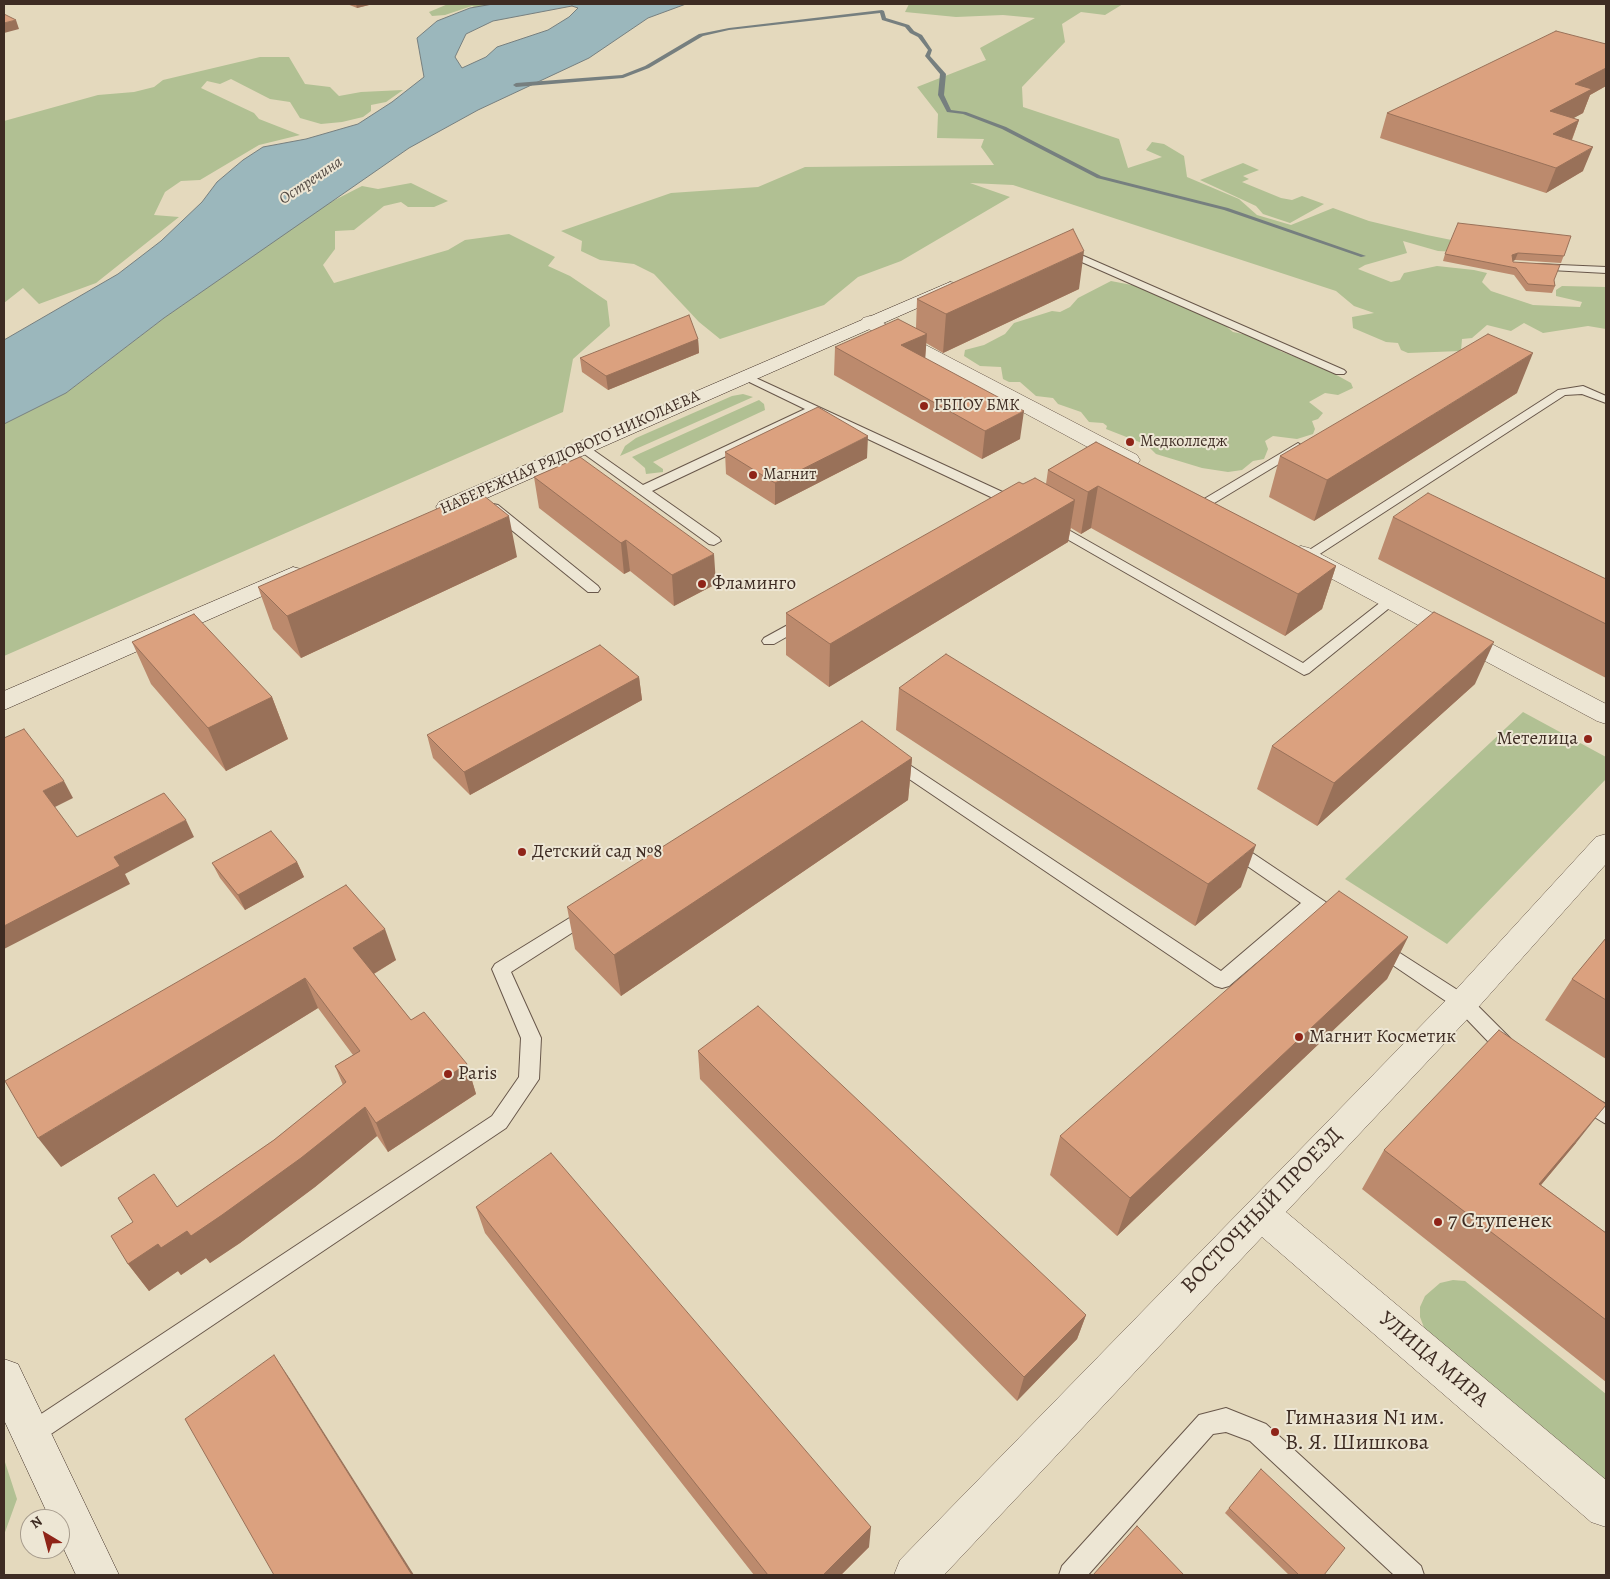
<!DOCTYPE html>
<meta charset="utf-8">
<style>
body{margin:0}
#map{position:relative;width:1610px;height:1579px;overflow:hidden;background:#e4d9bd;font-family:Alegreya,serif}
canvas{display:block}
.frame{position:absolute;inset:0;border:5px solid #3e2c23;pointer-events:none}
.north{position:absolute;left:20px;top:1509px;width:50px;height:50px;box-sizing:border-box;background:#ede6d4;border:1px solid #a79c8d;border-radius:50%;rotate:323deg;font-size:14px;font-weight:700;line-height:20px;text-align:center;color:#3e2c23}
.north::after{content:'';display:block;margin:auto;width:18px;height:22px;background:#8f2418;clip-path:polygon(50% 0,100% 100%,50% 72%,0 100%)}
</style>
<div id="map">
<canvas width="1610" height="1579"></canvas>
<div class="frame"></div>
<div class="north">N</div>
</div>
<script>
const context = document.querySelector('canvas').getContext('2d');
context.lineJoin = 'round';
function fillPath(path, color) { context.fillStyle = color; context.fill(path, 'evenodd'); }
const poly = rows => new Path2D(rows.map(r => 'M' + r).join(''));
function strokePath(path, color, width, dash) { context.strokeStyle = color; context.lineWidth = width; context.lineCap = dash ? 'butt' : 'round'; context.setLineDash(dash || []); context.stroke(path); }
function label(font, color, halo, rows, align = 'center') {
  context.font = font + ' Alegreya,serif'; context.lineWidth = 4; context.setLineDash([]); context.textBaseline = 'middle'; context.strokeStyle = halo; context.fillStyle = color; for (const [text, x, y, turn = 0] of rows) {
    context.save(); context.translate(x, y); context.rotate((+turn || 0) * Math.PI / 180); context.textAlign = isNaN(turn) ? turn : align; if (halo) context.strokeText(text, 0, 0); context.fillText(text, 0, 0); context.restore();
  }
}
fillPath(poly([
 [448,4,503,4,476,8,472,6,445,15,432,16,429,12],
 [909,4,1123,4,1105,15,1081,12,1062,24,1065,42,1022,87,1023,107,1119,139,1128,168,1162,157,1146,150,1152,142,1164,144,1184,156,1187,177,1239,199,1257,215,1291,225,1333,208,1369,221,1427,235,1476,245,1478,253,1438,251,1403,241,1407,253,1365,265,1358,269,1391,282,1400,280,1404,273,1437,266,1474,270,1487,273,1482,282,1491,291,1533,305,1580,307,1582,302,1556,296,1556,290,1562,286,1606,287,1606,329,1588,326,1543,333,1524,323,1511,331,1487,325,1472,338,1462,339,1461,351,1408,353,1401,350,1398,343,1386,342,1353,328,1352,317,1374,313,1354,306,1336,291,1013,185,970,183,1010,197,901,261,858,277,824,305,720,339,699,322,654,274,634,264,600,260,581,251,582,241,561,231,671,193,758,187,805,167,994,165,981,147,984,139,937,138,938,114,917,87,986,60,980,48,1035,18,1003,15,956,17,905,12],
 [260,57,289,57,305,84,330,87,339,96,361,92,403,90,386,102,371,105,371,111,363,117,342,122,321,124,300,118,290,102,270,99,231,79,220,84,207,81,201,88,254,113,259,119,300,135,259,145,200,180,181,181,165,192,154,215,179,217,96,283,39,304,23,288,4,303,4,121,98,95,134,92,154,87,163,80],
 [1243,163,1259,170,1243,176,1249,179,1242,182,1281,198,1292,200,1302,196,1324,204,1290,223,1263,214,1256,206,1200,180],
 [411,183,448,201,434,207,408,207,401,202,384,206,354,230,335,231,335,249,323,265,334,283,448,250,465,240,509,234,555,257,548,266,570,276,607,301,610,326,573,359,563,412,4,656,4,424,66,393,164,318,327,204,362,186,378,189],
 [1111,281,1137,286,1222,323,1233,332,1257,337,1276,346,1280,351,1322,367,1351,383,1353,388,1338,395,1325,393,1309,402,1323,413,1318,419,1312,421,1315,429,1313,434,1297,439,1273,436,1265,441,1268,449,1264,459,1253,461,1242,470,1228,472,1202,468,1156,454,1147,445,1106,429,1107,426,1103,423,1089,422,1081,412,1058,404,1053,398,1036,396,1020,382,1009,382,1003,379,1001,367,980,366,964,356,965,350,984,345,1005,334,1014,323,1052,311,1060,312,1070,307,1078,298],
 [743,394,753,397,620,456,625,446,636,438,732,396],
 [759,400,764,404,765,410,653,462,663,469,663,472,646,474,645,468,632,457],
 [1523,712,1606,757,1606,779,1447,944,1345,879],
 [1453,1280,1465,1281,1606,1394,1606,1489,1468,1372,1425,1330,1420,1317,1420,1307,1425,1296,1440,1283],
 [4,1459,17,1499,4,1535]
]), '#b1c093');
const water = poly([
 [493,4,686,4,648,18,589,58,478,110,409,148,164,318,66,393,4,424,4,340,118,274,161,241,202,202,217,182,243,160,263,147,306,139,358,124,392,102,424,77,417,38,437,21,470,8,493,4],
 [572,6,578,8,569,17,548,30,497,47,486,57,462,68,455,57,466,34,493,21,572,6]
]);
fillPath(water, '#9bb7bc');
strokePath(water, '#767f7f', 1);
fillPath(poly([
 [882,10,884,11,886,18,909,25,914,31,922,35,932,50,930,56,946,74,944,95,951,110,966,112,1006,127,1101,176,1228,208,1366,256,1361,257,1224,210,1097,178,1002,129,963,114,947,112,938,95,940,74,925,56,928,50,918,37,910,33,905,27,882,20,880,13,729,30,703,36,649,68,623,78,516,87,513,85,516,83,622,75,645,66,699,34,729,28,882,10]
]), '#767f7f');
const lane = poly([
 [1063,247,1344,370,1346,372,1344,374,1336,374,1059,252,1059,248,1063,247],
 [1536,264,1606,267,1606,273,1532,269,1531,267,1536,264],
 [745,373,1022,501,1024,504,1022,507,1012,507,815,414,652,491,719,538,721,541,714,545,709,544,576,448,578,445,586,445,643,485,805,409,741,378,739,376,745,373],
 [1583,386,1606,396,1606,403,1582,394,1565,395,1312,559,1307,560,1300,556,1558,390,1583,386],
 [1298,443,1304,447,1302,450,1211,505,1206,506,1199,502,1298,443],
 [493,504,498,505,598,586,600,589,598,592,588,592,488,511,486,508,493,504],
 [1051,520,1303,663,1386,598,1396,598,1398,601,1309,673,1304,675,1046,527,1044,524,1051,520],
 [806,615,811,617,813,620,811,623,774,644,764,644,762,641,764,638,806,615],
 [893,754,1221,971,1301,903,1227,852,1225,848,1227,844,1233,842,1239,844,1345,915,1348,920,1345,925,1339,927,1315,913,1229,986,1222,988,1215,986,887,764,885,760,887,756,893,754],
 [589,906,595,908,598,913,595,918,511,972,541,1038,539,1079,506,1128,39,1442,31,1446,23,1442,19,1434,23,1426,492,1116,519,1077,521,1038,492,969,495,964,589,906],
 [1378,939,1470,998,1516,1044,1519,1050,1516,1056,1509,1058,1502,1056,1456,1008,1372,951,1369,946,1372,941,1378,939],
 [1583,1091,1606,1104,1606,1124,1576,1106,1573,1100,1576,1094,1583,1091],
 [1226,1408,1266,1424,1421,1566,1424,1575,1394,1575,1250,1441,1226,1432,1213,1434,1088,1575,1059,1575,1062,1566,1199,1415,1226,1408]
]);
const street = poly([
 [870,316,1137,455,1140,460,1137,465,1129,466,1121,465,863,326,861,322,863,318,870,316],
 [1301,546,1309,548,1606,704,1606,724,1597,721,1293,558,1290,553,1293,548,1301,546],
 [1606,834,1606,864,1474,1012,1286,1212,1606,1480,1606,1527,1591,1522,1262,1237,944,1575,894,1575,900,1560,1452,994,1596,837,1606,834]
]);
const secondary = poly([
 [950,282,956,283,959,287,956,291,455,512,447,514,439,512,436,507,439,502,950,282],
 [293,567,301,569,305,574,301,579,4,710,4,691,293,567],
 [4,1359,18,1364,119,1575,76,1575,60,1541,60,1519,50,1519,4,1420,4,1359]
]);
strokePath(lane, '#68574a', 2);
strokePath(street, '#68574a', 1);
strokePath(secondary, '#3e2c23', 1);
fillPath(lane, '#ede6d4');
fillPath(street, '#ede6d4');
fillPath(secondary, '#ede6d4');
fillPath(poly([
 [347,4,373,4,357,8],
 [1606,44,1606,86,1590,95,1583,113,1573,118,1579,120,1572,140,1583,171,1546,193,1380,138,1387,113],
 [1571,236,1561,263,1515,260,1513,261,1513,262,1554,280,1555,286,1552,293,1526,291,1514,275,1443,261,1445,254],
 [1079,289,943,353,926,343,925,358,1020,439,982,459,834,375,835,347,916,328,917,299],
 [698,339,699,353,608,390,582,372,580,358],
 [1517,393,1314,521,1269,497,1280,456],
 [1096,442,1336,566,1322,609,1285,636,1091,528,1081,534,1071,528,1068,542,829,687,786,655,786,613,1023,484,1046,484,1048,470],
 [725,452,867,458,775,505,726,474],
 [534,477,716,584,674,606,630,571,624,574,539,508],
 [1393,517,1606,579,1606,678,1378,559],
 [517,557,301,658,273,629,258,587],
 [132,642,272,697,288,739,226,771,151,684],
 [639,677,642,700,470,795,433,758,427,735],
 [1475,684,1317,826,1257,789,1272,746],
 [899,688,1241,887,1195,926,896,730],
 [912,758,908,800,621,996,575,949,567,907],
 [297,862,304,877,245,910,220,878,212,863],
 [346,885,396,960,374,974,411,1020,467,1064,476,1094,388,1152,377,1136,315,1187,240,1243,210,1263,206,1258,181,1275,178,1271,149,1291,128,1264,177,1207,274,1140,343,1085,335,1066,353,1055,318,1008,61,1167],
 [1408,937,1387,979,1117,1236,1050,1175,1060,1136],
 [1606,938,1606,1059,1545,1020,1572,979],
 [698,1051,1086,1315,1077,1339,1017,1401,700,1079],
 [1576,1143,1541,1185,1606,1233,1606,1382,1362,1189,1384,1150],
 [476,1207,869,1547,841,1575,754,1575,485,1233],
 [1229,1508,1324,1575,1289,1575,1225,1513]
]), '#bc8a6d');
fillPath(poly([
 [356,4,373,4,357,8],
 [16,20,19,29,4,33,4,23],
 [1606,68,1606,86,1590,95,1583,113,1541,136,1550,111,1575,84],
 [1579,120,1570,144,1553,134],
 [1593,147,1583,171,1546,193,1556,168],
 [1084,251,1079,289,943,353,946,314],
 [1518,253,1515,260,1510,262,1512,255],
 [927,334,925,361,901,345],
 [698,339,699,353,608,390,606,376],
 [1533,353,1517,393,1314,521,1327,480],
 [1024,411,1020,439,982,459,985,431],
 [868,436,867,458,775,505,775,483],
 [1098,486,1091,528,1081,534,1088,492],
 [1075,500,1068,542,829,687,830,644],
 [509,516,517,557,301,658,287,616],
 [626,540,630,571,624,574,621,543],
 [714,554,716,584,674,606,672,575],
 [1336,566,1322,609,1285,636,1298,594],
 [1494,642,1475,684,1317,826,1334,783],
 [639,677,642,700,470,795,464,772],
 [272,697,288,739,226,771,208,728],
 [912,758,908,800,621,996,614,955],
 [64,781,73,798,53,808,43,791],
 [186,820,194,837,125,874,130,884,4,949,4,926,114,857],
 [1256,845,1241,887,1195,926,1208,884],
 [297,862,304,877,245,910,238,895],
 [385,929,396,960,365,979,353,948],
 [1408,937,1387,979,1117,1236,1130,1198],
 [305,978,318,1008,61,1167,38,1138],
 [467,1064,476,1094,388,1152,376,1123],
 [1606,1105,1576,1143,1510,1222,1539,1184],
 [365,1107,377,1136,315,1187,240,1243,210,1263,206,1258,181,1275,178,1271,149,1291,128,1264,158,1244,187,1231],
 [1086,1315,1077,1339,1017,1401,1024,1377],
 [274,1355,290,1379,414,1575,412,1575],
 [871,1527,869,1547,841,1575,823,1575]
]), '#997159');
const building = poly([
 [4,14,16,20,4,23,4,14],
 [1556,31,1606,44,1606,68,1575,84,1592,89,1550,111,1579,120,1553,134,1593,147,1556,168,1387,113,1556,31],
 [1458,223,1571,236,1564,256,1518,253,1512,255,1513,262,1560,265,1554,280,1555,286,1528,284,1516,268,1445,254,1458,223],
 [1073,229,1084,251,946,314,917,299,1073,229],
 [689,315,698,339,606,376,580,358,689,315],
 [898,319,927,334,901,345,1024,411,985,431,835,347,898,319],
 [1488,334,1533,353,1327,480,1280,456,1488,334],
 [818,407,868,436,775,483,725,452,818,407],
 [1096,442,1336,566,1298,594,1098,486,1088,492,1048,470,1096,442],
 [580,457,714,554,672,575,626,540,621,543,534,477,580,457],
 [1035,478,1075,500,830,644,786,613,1019,482,1023,484,1035,478],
 [478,491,509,516,287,616,258,587,478,491],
 [1428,493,1606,579,1606,624,1393,517,1428,493],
 [1434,612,1494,642,1334,783,1272,746,1434,612],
 [194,614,272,697,208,728,132,642,194,614],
 [600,645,639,677,464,772,427,735,600,645],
 [946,654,1256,845,1208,884,899,688,946,654],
 [862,721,912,758,614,955,567,907,862,721],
 [24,729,64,781,43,791,77,837,164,793,186,820,114,857,120,866,4,926,4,738,24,729],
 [271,831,297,862,238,895,212,863,271,831],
 [346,885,385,929,353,948,411,1020,424,1012,467,1064,376,1123,365,1107,301,1158,222,1215,191,1236,187,1231,161,1248,158,1244,128,1264,111,1236,133,1222,118,1198,154,1174,177,1207,274,1140,346,1082,335,1066,360,1051,305,978,38,1138,5,1081,346,885],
 [1339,891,1408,937,1130,1198,1060,1136,1339,891],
 [1606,938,1606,1000,1572,979,1606,938],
 [758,1006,1086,1315,1024,1377,698,1051,758,1006],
 [1499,1030,1606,1104,1606,1105,1539,1184,1606,1233,1606,1320,1384,1150,1499,1030],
 [551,1153,871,1527,823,1575,768,1575,476,1207,551,1153],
 [274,1355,412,1575,274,1575,185,1419,274,1355],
 [1261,1469,1345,1548,1324,1575,1299,1575,1229,1508,1261,1469],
 [1137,1526,1184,1575,1093,1575,1137,1526]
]);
fillPath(building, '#dba17f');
strokePath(building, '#997159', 1);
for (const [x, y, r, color] of [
 [924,406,5,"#8f2418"],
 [1130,442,5,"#8f2418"],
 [753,475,5,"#8f2418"],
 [702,584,5,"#8f2418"],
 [1588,739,5,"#8f2418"],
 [522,852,5,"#8f2418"],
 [1299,1037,5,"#8f2418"],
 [448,1074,5,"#8f2418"],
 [1438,1222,5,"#8f2418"],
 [1275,1432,5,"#8f2418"]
]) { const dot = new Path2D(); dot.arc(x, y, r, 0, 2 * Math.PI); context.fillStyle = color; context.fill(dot); strokePath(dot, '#ede6d4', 2); }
label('italic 16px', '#514842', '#ede6d4', [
 ["Остречина",311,181,-34]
]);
label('16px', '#3e2c23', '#ede6d4', [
 ["ГБПОУ БМК",934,406],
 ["Медколледж",1140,442],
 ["Магнит",763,475]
], 'left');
label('16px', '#3e2c23', '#ede6d4', [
 ["НАБЕРЕЖНАЯ РЯДОВОГО НИКОЛАЕВА",570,453,-24]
]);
label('19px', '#3e2c23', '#ede6d4', [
 ["Фламинго",712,584],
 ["Метелица",1578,739,"right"],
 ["Детский сад №8",532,852],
 ["Магнит Косметик",1309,1037],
 ["Paris",458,1074]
], 'left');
label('22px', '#3e2c23', '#ede6d4', [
 ["ВОСТОЧНЫЙ ПРОЕЗД",1262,1211,-46],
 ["УЛИЦА МИРА",1433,1360,40]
]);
label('22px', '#3e2c23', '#ede6d4', [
 ["7 Ступенек",1448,1222],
 ["Гимназия N1 им.",1285,1419],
 ["В. Я. Шишкова",1285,1444]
], 'left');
</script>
